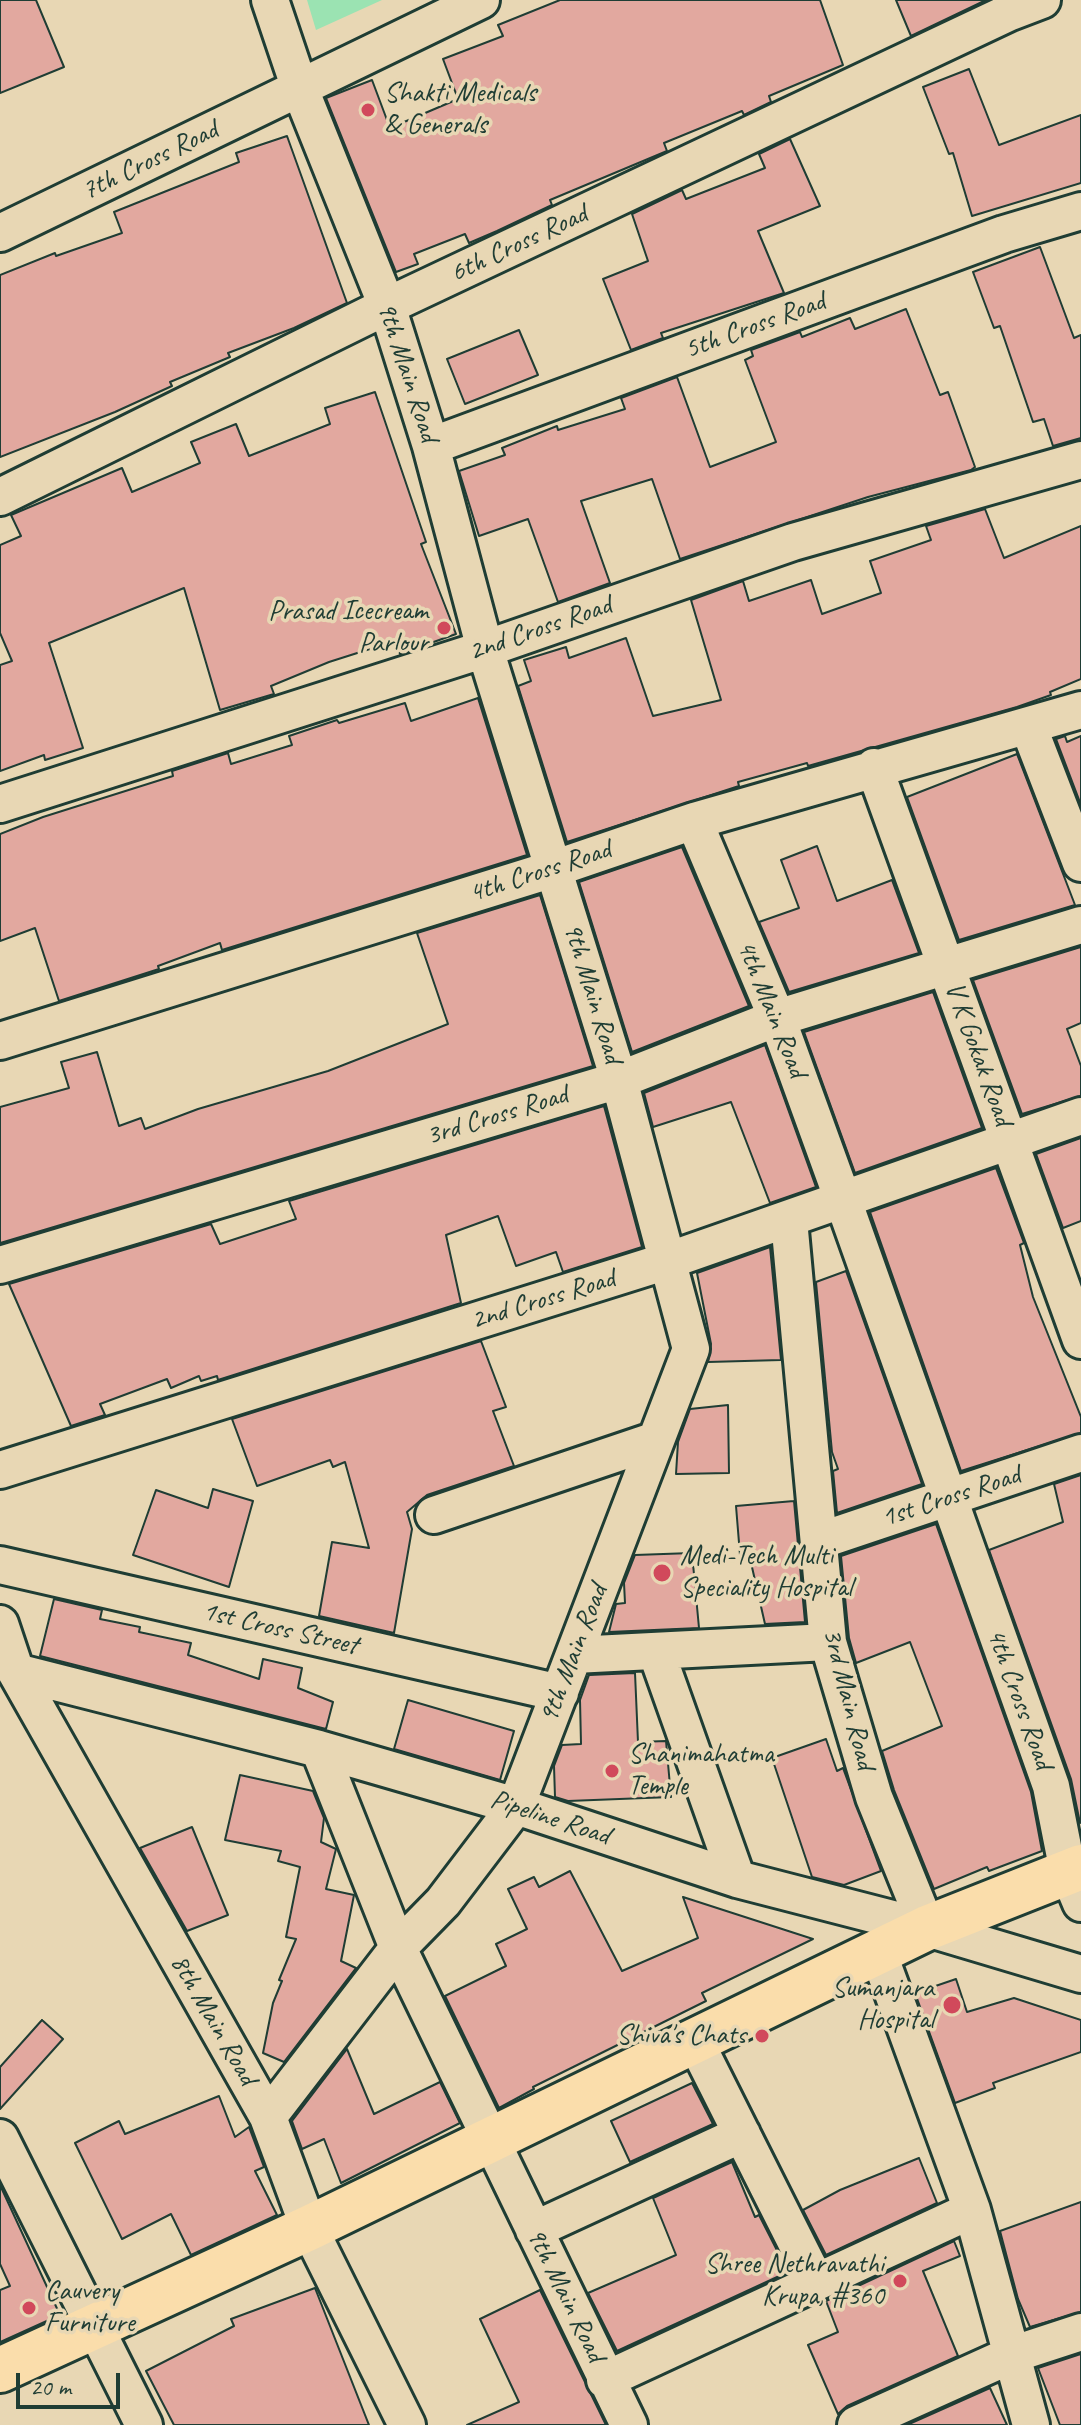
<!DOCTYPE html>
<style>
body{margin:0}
#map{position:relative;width:1081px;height:2425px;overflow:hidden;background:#e8d7b4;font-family:Caveat,sans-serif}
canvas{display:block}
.scale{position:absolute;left:16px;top:2373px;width:104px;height:36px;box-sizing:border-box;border:4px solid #1f3d34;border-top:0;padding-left:10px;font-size:24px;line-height:28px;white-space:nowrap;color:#1f3d34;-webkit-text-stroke:6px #e8d7b4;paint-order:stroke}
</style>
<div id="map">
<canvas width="1081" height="2425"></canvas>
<div class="scale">20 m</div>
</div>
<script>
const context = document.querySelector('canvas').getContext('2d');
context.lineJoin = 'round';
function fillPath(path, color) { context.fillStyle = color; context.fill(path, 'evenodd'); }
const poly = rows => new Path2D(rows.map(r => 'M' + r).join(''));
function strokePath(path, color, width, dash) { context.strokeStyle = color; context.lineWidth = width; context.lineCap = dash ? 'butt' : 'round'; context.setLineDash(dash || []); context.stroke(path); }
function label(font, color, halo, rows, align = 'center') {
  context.font = font + ' Caveat,sans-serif'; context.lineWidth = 7; context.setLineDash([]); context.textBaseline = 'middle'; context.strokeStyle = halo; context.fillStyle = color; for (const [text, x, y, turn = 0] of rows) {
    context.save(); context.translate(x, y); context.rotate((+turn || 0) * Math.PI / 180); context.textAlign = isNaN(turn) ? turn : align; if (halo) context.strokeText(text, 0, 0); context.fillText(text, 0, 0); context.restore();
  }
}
fillPath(poly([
 [307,0,382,0,316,30]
]), '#9be3b2');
const building = poly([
 [0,0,36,0,64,67,0,93,0,0],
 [560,0,820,0,843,65,769,96,771,102,744,115,742,111,664,143,667,151,550,200,552,205,497,231,469,243,465,234,414,254,418,264,396,272,326,98,372,80,390,128,458,99,443,59,503,36,498,25,560,0],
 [896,0,986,0,911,36,896,0],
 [969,69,999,145,1081,115,1081,183,972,216,953,153,949,154,923,87,969,69],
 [287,136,347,303,294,328,228,353,230,357,170,382,172,386,115,412,0,457,0,275,55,253,56,256,122,233,114,212,239,162,236,153,287,136],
 [790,139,820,206,758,231,784,293,661,333,663,338,631,350,603,279,648,261,632,214,682,190,686,199,765,168,759,154,790,139],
 [1040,247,1074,338,1081,335,1081,438,1053,446,1044,419,1033,422,1000,326,994,328,973,272,1040,247],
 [906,309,940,395,948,392,975,467,971,470,868,497,680,559,652,479,581,501,610,583,558,602,528,519,479,536,459,471,505,455,502,448,557,426,558,430,625,409,621,398,677,377,710,467,776,442,745,360,753,356,751,350,800,332,802,337,850,318,855,329,906,309],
 [519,330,538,375,465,404,447,359,519,330],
 [375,392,426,542,421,544,456,634,400,654,395,641,329,662,271,686,274,694,220,710,184,588,49,643,83,748,45,760,44,755,0,771,0,665,12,661,0,633,0,545,21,536,11,515,122,468,132,492,200,463,191,442,236,424,249,456,330,424,325,408,375,392],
 [985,509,1004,558,1081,526,1081,679,1050,692,1051,695,1017,707,808,766,807,763,738,782,739,786,567,842,518,686,531,681,524,660,566,647,569,658,626,638,653,716,721,700,691,600,743,581,749,601,811,580,822,614,881,593,870,561,931,540,926,526,985,509],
 [478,698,527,855,222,950,220,943,158,966,159,969,59,1001,35,928,0,941,0,834,43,817,173,776,172,771,228,753,231,764,292,745,289,736,337,720,339,723,405,703,411,721,478,698],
 [1065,736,1067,742,1081,736,1081,805,1056,739,1065,736],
 [1017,754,1075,905,959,940,907,797,1017,754],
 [817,846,837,901,892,880,919,953,789,992,759,922,799,908,781,860,817,846],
 [682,847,749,1006,632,1052,579,882,682,847],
 [540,895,593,1066,0,1243,0,1107,69,1088,61,1062,97,1052,119,1126,141,1118,145,1129,198,1109,328,1071,448,1024,417,933,540,895],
 [1081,947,1081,1023,1067,1029,1081,1066,1081,1096,1022,1114,973,980,1081,947],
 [933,992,982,1128,855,1173,804,1032,933,992],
 [765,1045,816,1187,770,1203,731,1102,653,1127,644,1093,765,1045],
 [604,1106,642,1247,563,1272,556,1252,516,1266,498,1216,446,1235,461,1303,218,1380,217,1376,201,1381,199,1376,171,1388,167,1379,100,1404,105,1415,71,1426,9,1284,211,1224,220,1244,296,1219,289,1201,604,1106],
 [1081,1138,1081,1221,1063,1228,1036,1154,1081,1138],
 [996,1168,1024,1243,1020,1245,1033,1297,1081,1417,1081,1433,961,1471,870,1212,996,1168],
 [770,1247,781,1360,708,1362,711,1344,697,1273,770,1247],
 [846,1271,922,1484,837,1513,833,1471,838,1469,832,1452,816,1282,846,1271],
 [481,1341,506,1407,493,1411,514,1466,427,1495,407,1512,412,1529,394,1633,319,1616,332,1542,369,1548,345,1462,333,1467,330,1460,257,1486,232,1419,481,1341],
 [728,1405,729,1473,676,1474,678,1442,690,1409,728,1405],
 [1081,1475,1081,1822,1080,1823,1071,1779,989,1550,1063,1522,1054,1484,1081,1475],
 [213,1489,253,1501,229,1587,133,1555,156,1490,208,1508,213,1489],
 [794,1501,805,1622,765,1624,749,1554,740,1555,736,1506,794,1501],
 [936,1524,1031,1792,1042,1851,989,1871,987,1867,934,1889,894,1790,882,1751,942,1726,910,1642,856,1663,849,1638,841,1556,936,1524],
 [692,1553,699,1628,609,1632,616,1604,625,1603,624,1583,635,1555,692,1553],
 [54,1599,102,1610,100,1619,140,1627,139,1632,191,1643,188,1655,259,1679,263,1659,302,1668,298,1688,333,1702,326,1729,40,1656,54,1599],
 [635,1673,638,1742,666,1741,671,1797,568,1801,555,1797,554,1766,562,1745,581,1744,580,1700,589,1675,635,1673],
 [408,1700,514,1731,500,1780,394,1749,408,1700],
 [826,1739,837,1771,843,1768,881,1871,844,1885,812,1877,772,1758,826,1739],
 [240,1775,313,1791,324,1818,321,1842,336,1849,326,1889,354,1895,341,1961,356,1968,284,2062,263,2053,273,2003,282,1981,279,1980,296,1939,286,1937,300,1867,278,1861,281,1851,225,1840,240,1775],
 [192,1827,228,1915,187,1931,140,1848,192,1827],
 [570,1871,622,1971,698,1938,683,1897,813,1939,702,1993,706,2001,533,2087,534,2089,499,2108,445,1996,506,1966,496,1944,527,1929,508,1889,534,1877,539,1887,570,1871],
 [956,1979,967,2012,1014,1998,1081,2020,1081,2052,993,2083,995,2088,955,2103,915,1993,956,1979],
 [42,2020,63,2039,0,2109,0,2067,42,2020],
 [347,2049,374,2114,440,2082,460,2123,341,2183,324,2139,302,2149,292,2121,347,2049],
 [692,2083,713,2124,630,2162,611,2121,692,2083],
 [219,2096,235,2137,249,2127,264,2167,255,2171,277,2215,191,2255,171,2214,122,2239,75,2143,119,2121,125,2134,219,2096],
 [919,2158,937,2203,826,2255,803,2210,840,2190,919,2158],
 [732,2162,755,2217,759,2215,788,2272,617,2351,588,2293,676,2255,653,2198,732,2162],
 [0,2185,60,2315,0,2342,0,2290,10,2286,0,2264,0,2185],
 [1081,2202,1081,2312,1030,2327,1018,2299,1000,2231,1081,2202],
 [954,2241,960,2256,923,2271,958,2356,847,2406,838,2414,808,2345,838,2332,826,2301,954,2241],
 [315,2288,369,2425,174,2425,146,2371,234,2326,231,2319,315,2288],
 [540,2290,606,2425,467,2425,519,2402,480,2319,540,2290],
 [1081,2354,1081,2425,1060,2425,1038,2368,1081,2354],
 [990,2388,1007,2425,907,2425,990,2388]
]);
fillPath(building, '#e2a89f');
strokePath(building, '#1f3d34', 2);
const minor = poly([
 [0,233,481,0],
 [431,446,1004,234,1081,211],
 [0,497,387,306,1008,13,1042,0],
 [1029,728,1081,863],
 [874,767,1081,1340],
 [0,804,485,649,793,542,1081,460],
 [694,821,777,1018,843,1200,1051,1786,1068,1872,1081,1903],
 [0,1041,553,869,694,821,1081,710],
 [789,1220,828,1642,874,1797,927,1928],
 [0,1265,619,1080,777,1018,1081,925],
 [0,1470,667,1261,1081,1116],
 [434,1515,656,1440],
 [822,1540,1081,1453],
 [0,1565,560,1693],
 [0,1624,16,1672,268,2117,309,2228,407,2425],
 [656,1651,737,1879],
 [574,1655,828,1642],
 [16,1672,319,1749,516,1806,737,1879,927,1928,1081,1974],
 [319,1749,398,1948,629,2425],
 [878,1952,972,2210,1031,2425],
 [695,2041,815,2280],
 [268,2117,398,1948,443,1902,516,1806,691,1349,619,1080,485,649,431,446,387,306,300,89,270,0],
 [0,2138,144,2425],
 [534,2230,742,2134],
 [605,2380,972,2210],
 [856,2425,1011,2355,1081,2332]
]);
const major = poly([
 [0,2370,309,2228,927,1928,1081,1867]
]);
strokePath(minor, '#1f3d34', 42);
strokePath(major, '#1f3d34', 50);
strokePath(minor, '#e8d7b4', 36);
strokePath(major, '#faddab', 44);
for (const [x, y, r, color] of [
 [368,110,8,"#d1495b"],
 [444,628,8,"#d1495b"],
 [662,1573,10,"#d1495b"],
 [612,1771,8,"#d1495b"],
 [952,2005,10,"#d1495b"],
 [762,2036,8,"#d1495b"],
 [900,2281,8,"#d1495b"],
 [29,2308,8,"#d1495b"]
]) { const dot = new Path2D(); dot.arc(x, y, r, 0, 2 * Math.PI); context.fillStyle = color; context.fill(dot); strokePath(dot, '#e8d7b4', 3); }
label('28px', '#1f3d34', '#e8d7b4', [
 ["Shakti Medicals",384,94],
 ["& Generals",384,126],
 ["Prasad Icecream",428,612,"right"],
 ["Parlour",428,644,"right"],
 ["Medi-Tech Multi",680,1557],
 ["Speciality Hospital",680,1589],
 ["Shanimahatma",628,1755],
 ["Temple",628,1787],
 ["Sumanjara",934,1989,"right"],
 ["Hospital",934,2021,"right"],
 ["Shiva's Chats",746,2036,"right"],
 ["Shree Nethravathi",884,2265,"right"],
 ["Krupa, #360",884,2297,"right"],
 ["Cauvery",45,2292],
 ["Furniture",45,2324]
], 'left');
label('28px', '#1f3d34', '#e8d7b4', [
 ["7th Cross Road",150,161,-26],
 ["6th Cross Road",519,244,-25],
 ["5th Cross Road",755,326,-20],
 ["9th Main Road",407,372,72],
 ["2nd Cross Road",540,629,-19],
 ["4th Cross Road",540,872,-18],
 ["9th Main Road",592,993,73],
 ["4th Main Road",771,1009,68],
 ["V K Gokak Road",978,1054,70],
 ["3rd Cross Road",497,1116,-17],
 ["2nd Cross Road",543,1300,-17],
 ["1st Cross Road",951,1497,-18],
 ["1st Cross Street",280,1629,13],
 ["9th Main Road",574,1654,-69],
 ["3rd Main Road",848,1699,76],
 ["4th Cross Road",1019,1699,70],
 ["Pipeline Road",550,1818,18],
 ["8th Main Road",213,2020,60],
 ["9th Main Road",565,2295,64]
]);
</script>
